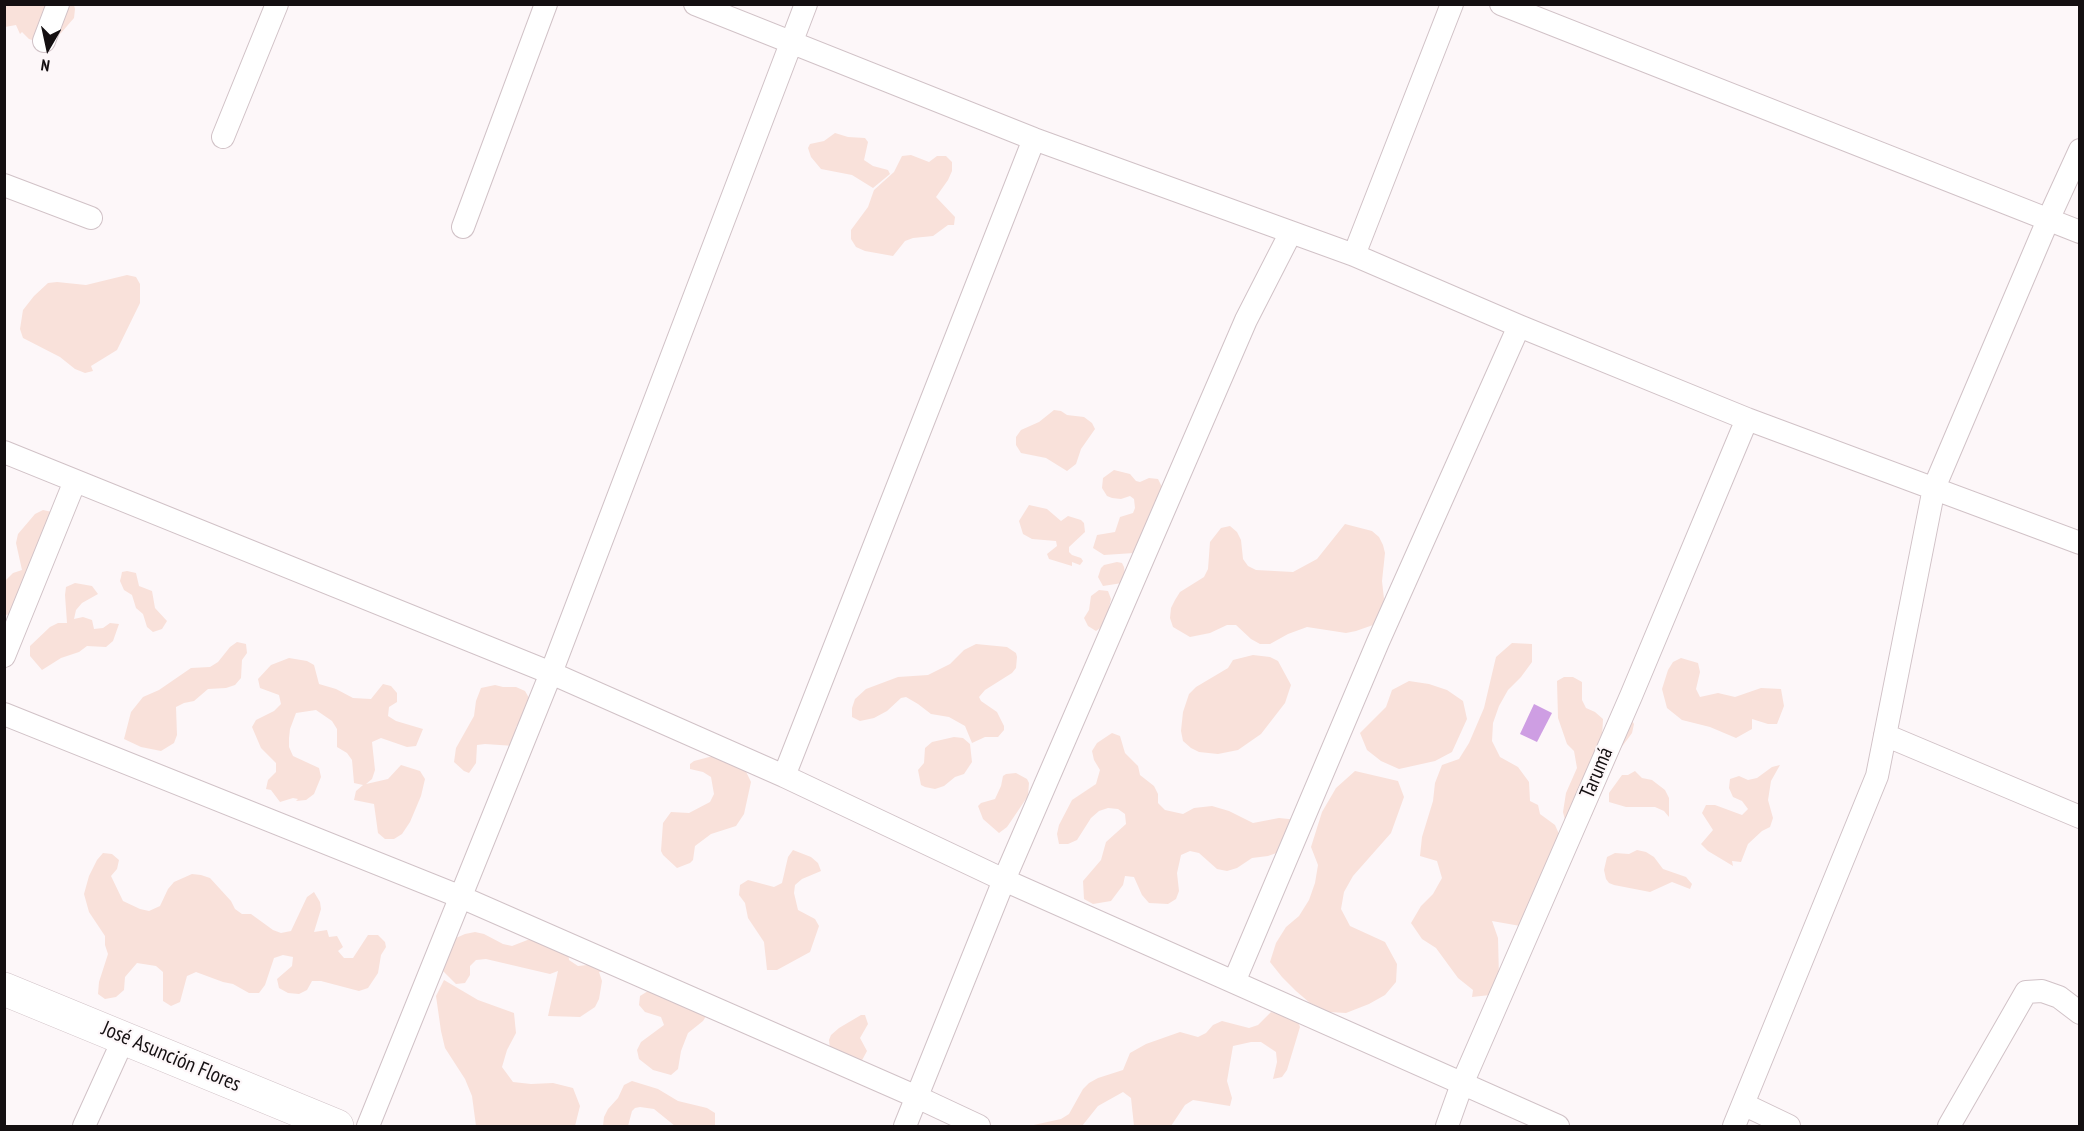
<!DOCTYPE html>
<meta charset="utf-8">
<style>
body{margin:0}
#map{position:relative;width:2084px;height:1131px;overflow:hidden;background:#fdf7f9;font-family:"PT Sans Narrow",sans-serif}
canvas{display:block}
.frame{position:absolute;inset:0;border:6px solid #140f11;pointer-events:none}
.north{position:absolute;left:18px;top:18px;width:60px;height:60px;-webkit-text-stroke:4px #fdf7f9;paint-order:stroke;rotate:189deg;font-size:16px;font-weight:700;line-height:24px;text-align:center;color:#140f11}
.north::after{content:'';display:block;margin:auto;width:21px;height:27px;background:#140f11;clip-path:polygon(50% 0,100% 100%,50% 72%,0 100%)}
</style>
<div id="map">
<canvas width="2084" height="1131"></canvas>
<div class="frame"></div>
<div class="north">N</div>
</div>
<script>
const context = document.querySelector('canvas').getContext('2d');
context.lineJoin = 'round';
function fillPath(path, color) { context.fillStyle = color; context.fill(path, 'evenodd'); }
const poly = rows => new Path2D(rows.map(r => 'M' + r).join(''));
function strokePath(path, color, width, dash) { context.strokeStyle = color; context.lineWidth = width; context.lineCap = dash ? 'butt' : 'round'; context.setLineDash(dash || []); context.stroke(path); }
function label(font, color, halo, rows, align = 'center') {
  context.font = font + ' "PT Sans Narrow",sans-serif'; context.lineWidth = 4.5; context.setLineDash([]); context.textBaseline = 'middle'; context.strokeStyle = halo; context.fillStyle = color; for (const [text, x, y, turn = 0] of rows) {
    context.save(); context.translate(x, y); context.rotate((+turn || 0) * Math.PI / 180); context.textAlign = isNaN(turn) ? turn : align; if (halo) context.strokeText(text, 0, 0); context.fillText(text, 0, 0); context.restore();
  }
}
fillPath(poly([
 [5,5,74,5,75,9,74,18,61,33,53,39,38,42,29,39,22,32,20,34,16,25,5,27],
 [835,133,848,137,865,138,868,142,864,160,873,166,888,170,890,174,873,188,852,175,821,169,811,157,808,148,810,144,824,141],
 [911,155,929,162,937,156,946,156,952,162,952,171,948,180,936,197,955,217,954,225,948,225,933,236,913,238,905,241,893,256,865,251,856,247,851,239,851,230,868,207,874,190,894,172,902,156],
 [127,275,136,277,140,284,140,303,117,350,91,366,93,371,85,373,75,369,60,357,23,338,20,329,23,310,34,296,48,283,57,282,86,285],
 [1054,410,1061,411,1067,415,1084,417,1092,423,1095,429,1081,449,1076,464,1067,471,1046,458,1021,453,1016,445,1016,437,1021,430,1039,422],
 [1114,470,1130,474,1136,481,1140,482,1149,478,1158,479,1162,487,1158,501,1152,508,1134,553,1104,555,1093,548,1097,535,1115,532,1120,517,1133,513,1135,508,1134,499,1130,496,1121,499,1112,498,1107,496,1102,488,1103,478],
 [1029,505,1047,509,1061,521,1068,516,1081,520,1084,523,1085,532,1069,547,1069,552,1072,555,1081,558,1083,561,1080,565,1072,562,1072,566,1049,559,1047,554,1057,546,1056,541,1032,539,1023,534,1019,521],
 [43,510,52,512,18,613,5,615,5,581,13,573,22,570,16,543,18,534,35,514],
 [1345,524,1372,531,1379,537,1383,545,1385,553,1382,581,1384,599,1381,619,1373,625,1356,631,1346,633,1307,627,1288,634,1270,644,1260,644,1251,639,1236,625,1227,625,1210,633,1190,637,1173,627,1170,618,1171,608,1175,600,1180,592,1204,577,1208,569,1210,542,1221,528,1230,526,1237,532,1241,540,1243,559,1248,566,1256,570,1293,572,1317,559],
 [1117,562,1122,563,1124,567,1125,575,1122,583,1103,586,1098,577,1101,568,1104,565],
 [127,571,136,573,139,586,152,591,155,608,167,621,162,629,153,632,147,627,143,614,136,608,132,595,124,590,120,581,121,577,122,572],
 [75,583,92,586,98,594,82,603,76,610,74,619,83,617,92,620,94,629,103,628,110,623,119,624,113,641,106,647,87,646,79,652,61,658,42,670,30,656,30,646,50,627,58,623,67,623,65,595,66,587],
 [1099,590,1108,591,1111,599,1106,622,1103,626,1096,631,1088,626,1084,618,1089,610,1091,596],
 [237,642,246,644,247,653,242,660,241,678,235,685,226,688,208,689,194,701,184,703,176,707,177,735,174,743,161,751,141,747,124,739,131,712,143,697,159,690,191,668,210,667,218,662,230,647],
 [1512,643,1532,644,1532,662,1521,677,1508,690,1499,706,1493,723,1492,741,1500,757,1518,767,1529,782,1530,801,1538,805,1540,814,1555,825,1564,845,1526,927,1492,921,1498,938,1499,977,1490,995,1472,997,1473,990,1458,978,1436,948,1422,939,1411,923,1421,906,1433,894,1442,878,1437,861,1420,856,1422,837,1433,801,1435,783,1442,765,1459,759,1469,743,1484,708,1496,657],
 [976,644,1007,647,1016,653,1017,657,1016,668,1012,673,985,690,979,697,981,701,997,712,1004,726,1004,730,998,737,985,737,972,743,965,726,949,717,931,714,918,704,906,697,901,698,887,711,874,718,860,721,852,717,852,708,855,699,866,689,898,677,928,675,950,664,964,650],
 [1253,655,1270,657,1278,661,1291,685,1285,703,1261,734,1238,750,1218,754,1199,752,1191,748,1183,741,1181,731,1183,712,1189,694,1196,687,1228,668,1233,660],
 [289,658,307,661,314,665,319,684,336,689,353,698,371,699,383,684,391,686,397,693,397,702,389,707,388,716,396,721,423,729,416,746,407,747,381,738,372,742,375,770,372,779,366,784,388,779,401,765,420,771,425,779,421,796,410,822,402,834,394,839,385,839,378,833,374,804,354,800,356,791,363,785,354,783,352,760,347,753,337,747,337,729,332,721,316,710,296,713,290,729,289,738,289,747,293,756,319,768,321,777,314,794,306,800,296,801,298,799,293,798,280,802,271,790,266,789,268,780,276,772,276,763,261,748,252,727,256,720,274,711,281,704,279,695,260,688,258,679,271,665],
 [1681,658,1698,663,1700,672,1696,689,1700,697,1718,693,1735,697,1761,688,1781,689,1784,706,1777,724,1768,724,1752,719,1752,729,1736,738,1710,727,1682,720,1667,708,1662,689,1668,670,1673,662],
 [1564,677,1573,677,1582,682,1582,700,1586,708,1595,712,1603,719,1602,738,1629,716,1634,724,1632,733,1621,748,1592,815,1585,822,1565,820,1563,812,1566,793,1577,768,1574,751,1567,744,1558,718,1557,681],
 [1409,681,1429,684,1447,690,1463,701,1467,719,1452,752,1435,761,1399,769,1381,761,1367,750,1360,733,1386,707,1392,690],
 [495,685,503,687,516,687,525,691,529,698,525,716,516,727,514,746,485,744,477,745,476,763,469,773,464,771,454,762,456,748,474,716,476,701,481,688],
 [1112,733,1120,736,1125,753,1138,766,1140,775,1154,786,1158,794,1158,803,1165,810,1183,814,1194,808,1212,806,1229,811,1253,823,1279,818,1298,820,1285,850,1268,856,1252,858,1237,868,1227,871,1217,869,1199,853,1190,851,1181,855,1177,873,1179,891,1176,899,1168,904,1149,903,1142,895,1134,877,1125,876,1123,885,1111,901,1093,904,1084,899,1083,881,1101,860,1106,842,1126,824,1125,814,1118,809,1108,808,1099,811,1091,818,1077,840,1068,844,1059,844,1057,834,1059,825,1072,800,1096,784,1100,770,1094,760,1092,751,1097,743],
 [954,737,963,738,970,744,972,762,964,774,955,777,944,786,935,789,925,787,921,785,918,770,924,763,925,748,932,742],
 [713,756,740,759,751,782,744,814,736,826,711,834,695,846,693,860,690,863,677,868,663,855,661,851,663,823,671,812,689,813,710,802,714,794,711,777,703,772,690,769,690,764,694,761],
 [1780,765,1771,781,1768,800,1773,818,1770,827,1762,831,1748,844,1741,862,1732,861,1733,866,1708,851,1701,844,1713,830,1702,813,1706,805,1715,805,1742,815,1748,809,1742,801,1733,797,1729,788,1730,779,1739,776,1748,780,1757,778,1772,767],
 [1355,771,1398,781,1404,797,1391,833,1353,876,1344,892,1341,909,1350,926,1385,942,1397,964,1396,982,1385,995,1369,1004,1346,1013,1328,1012,1310,1003,1296,991,1282,977,1270,962,1276,943,1286,927,1299,916,1309,900,1315,883,1318,865,1311,847,1322,812,1336,788],
 [1635,771,1642,778,1652,780,1665,790,1669,798,1669,817,1664,811,1655,807,1626,807,1609,802,1609,793,1622,775,1628,775],
 [1016,773,1027,779,1029,783,1028,796,1007,827,999,833,983,819,978,806,981,803,995,799,1001,786,1003,776,1006,774],
 [793,850,811,857,818,863,821,871,802,879,795,885,794,893,798,910,815,919,819,926,810,952,777,970,767,970,764,942,748,918,745,903,739,895,740,885,748,880,774,887,782,883,788,857],
 [1637,850,1646,852,1654,857,1663,869,1686,877,1692,884,1690,889,1672,882,1650,892,1614,885,1609,883,1606,879,1604,870,1607,857,1615,853,1629,854],
 [103,853,112,854,119,860,117,869,111,876,123,901,140,909,149,911,160,906,168,889,174,882,192,874,201,875,210,878,231,901,235,909,242,914,251,914,273,930,281,933,291,931,307,897,314,892,320,902,321,909,314,932,327,930,329,937,337,936,343,947,338,951,344,958,353,958,368,935,378,935,385,942,386,947,381,955,378,973,368,988,359,991,321,981,312,981,307,990,299,994,288,993,279,988,277,979,292,966,293,957,283,955,274,958,265,985,259,993,249,993,233,984,223,982,196,972,187,976,180,1002,171,1006,163,1001,163,972,156,966,137,963,125,977,124,990,116,997,105,999,98,994,99,982,108,954,105,945,105,936,89,912,84,894,89,876,97,860],
 [475,932,484,934,503,944,512,946,530,939,568,951,569,960,578,966,597,964,603,972,599,972,602,981,599,999,595,1007,580,1017,548,1016,558,971,550,974,486,959,476,960,470,966,470,975,465,983,456,984,443,971,456,938,465,934],
 [444,980,478,1000,514,1013,516,1033,507,1050,502,1067,513,1082,531,1084,553,1083,573,1088,580,1106,575,1126,476,1126,472,1096,465,1079,445,1048,441,1031,436,996],
 [648,991,708,1013,703,1021,688,1033,681,1051,678,1069,671,1075,653,1070,639,1059,637,1050,641,1042,664,1025,661,1017,645,1012,639,1005,640,996],
 [1271,1012,1297,1019,1300,1027,1287,1070,1282,1077,1273,1079,1277,1062,1276,1052,1261,1042,1251,1042,1233,1046,1227,1081,1232,1098,1230,1106,1193,1100,1185,1105,1171,1126,1134,1126,1131,1098,1123,1092,1098,1106,1082,1126,1029,1126,1061,1119,1069,1114,1083,1089,1089,1083,1098,1078,1123,1070,1130,1053,1146,1044,1180,1032,1198,1037,1206,1033,1213,1025,1222,1021,1249,1028,1258,1025],
 [861,1015,865,1015,868,1024,860,1038,867,1051,860,1064,830,1049,829,1040,831,1035,839,1028],
 [632,1081,658,1089,678,1101,707,1108,715,1113,715,1126,675,1126,654,1109,640,1107,635,1108,632,1111,628,1126,603,1126,604,1117,608,1109,618,1098,624,1085]
]), '#f9e1da');
fillPath(poly([
 [1534,704,1552,713,1537,742,1520,734]
]), '#ce9ee3');
const street = poly([
 [695,4,1034,139,1354,255,1519,326,1747,419,2080,543],
 [1501,4,2080,232],
 [44,41,58,4],
 [223,137,277,4],
 [4,185,91,218],
 [463,227,546,4],
 [1354,255,1452,4],
 [4,452,551,673,784,776,1004,880,1558,1126],
 [4,656,75,481],
 [4,714,461,897,917,1097,979,1126],
 [1885,735,2080,817],
 [784,776,1034,139],
 [1234,982,1378,642,1519,326],
 [1743,1104,1789,1126],
 [84,1126,124,1038],
 [368,1126,551,673,806,4],
 [905,1126,1004,880,1246,320,1290,234],
 [1447,1126,1462,1084,1631,696,1747,419],
 [1734,1126,1877,776,1934,488,2048,220,2080,150],
 [1949,1126,2026,992,2042,991,2059,997,2080,1013]
]);
const secondary = poly([
 [4,989,337,1126]
]);
strokePath(street, '#d1c2c7', 24);
strokePath(secondary, '#d1c2c7', 34);
strokePath(street, '#fff', 22);
strokePath(secondary, '#fff', 33);
label('21px', '#140f11', '#fdf7f9', [
 ["Tarumá",1597,773,-67],
 ["José Asunción Flores",171,1057,23]
]);
</script>
